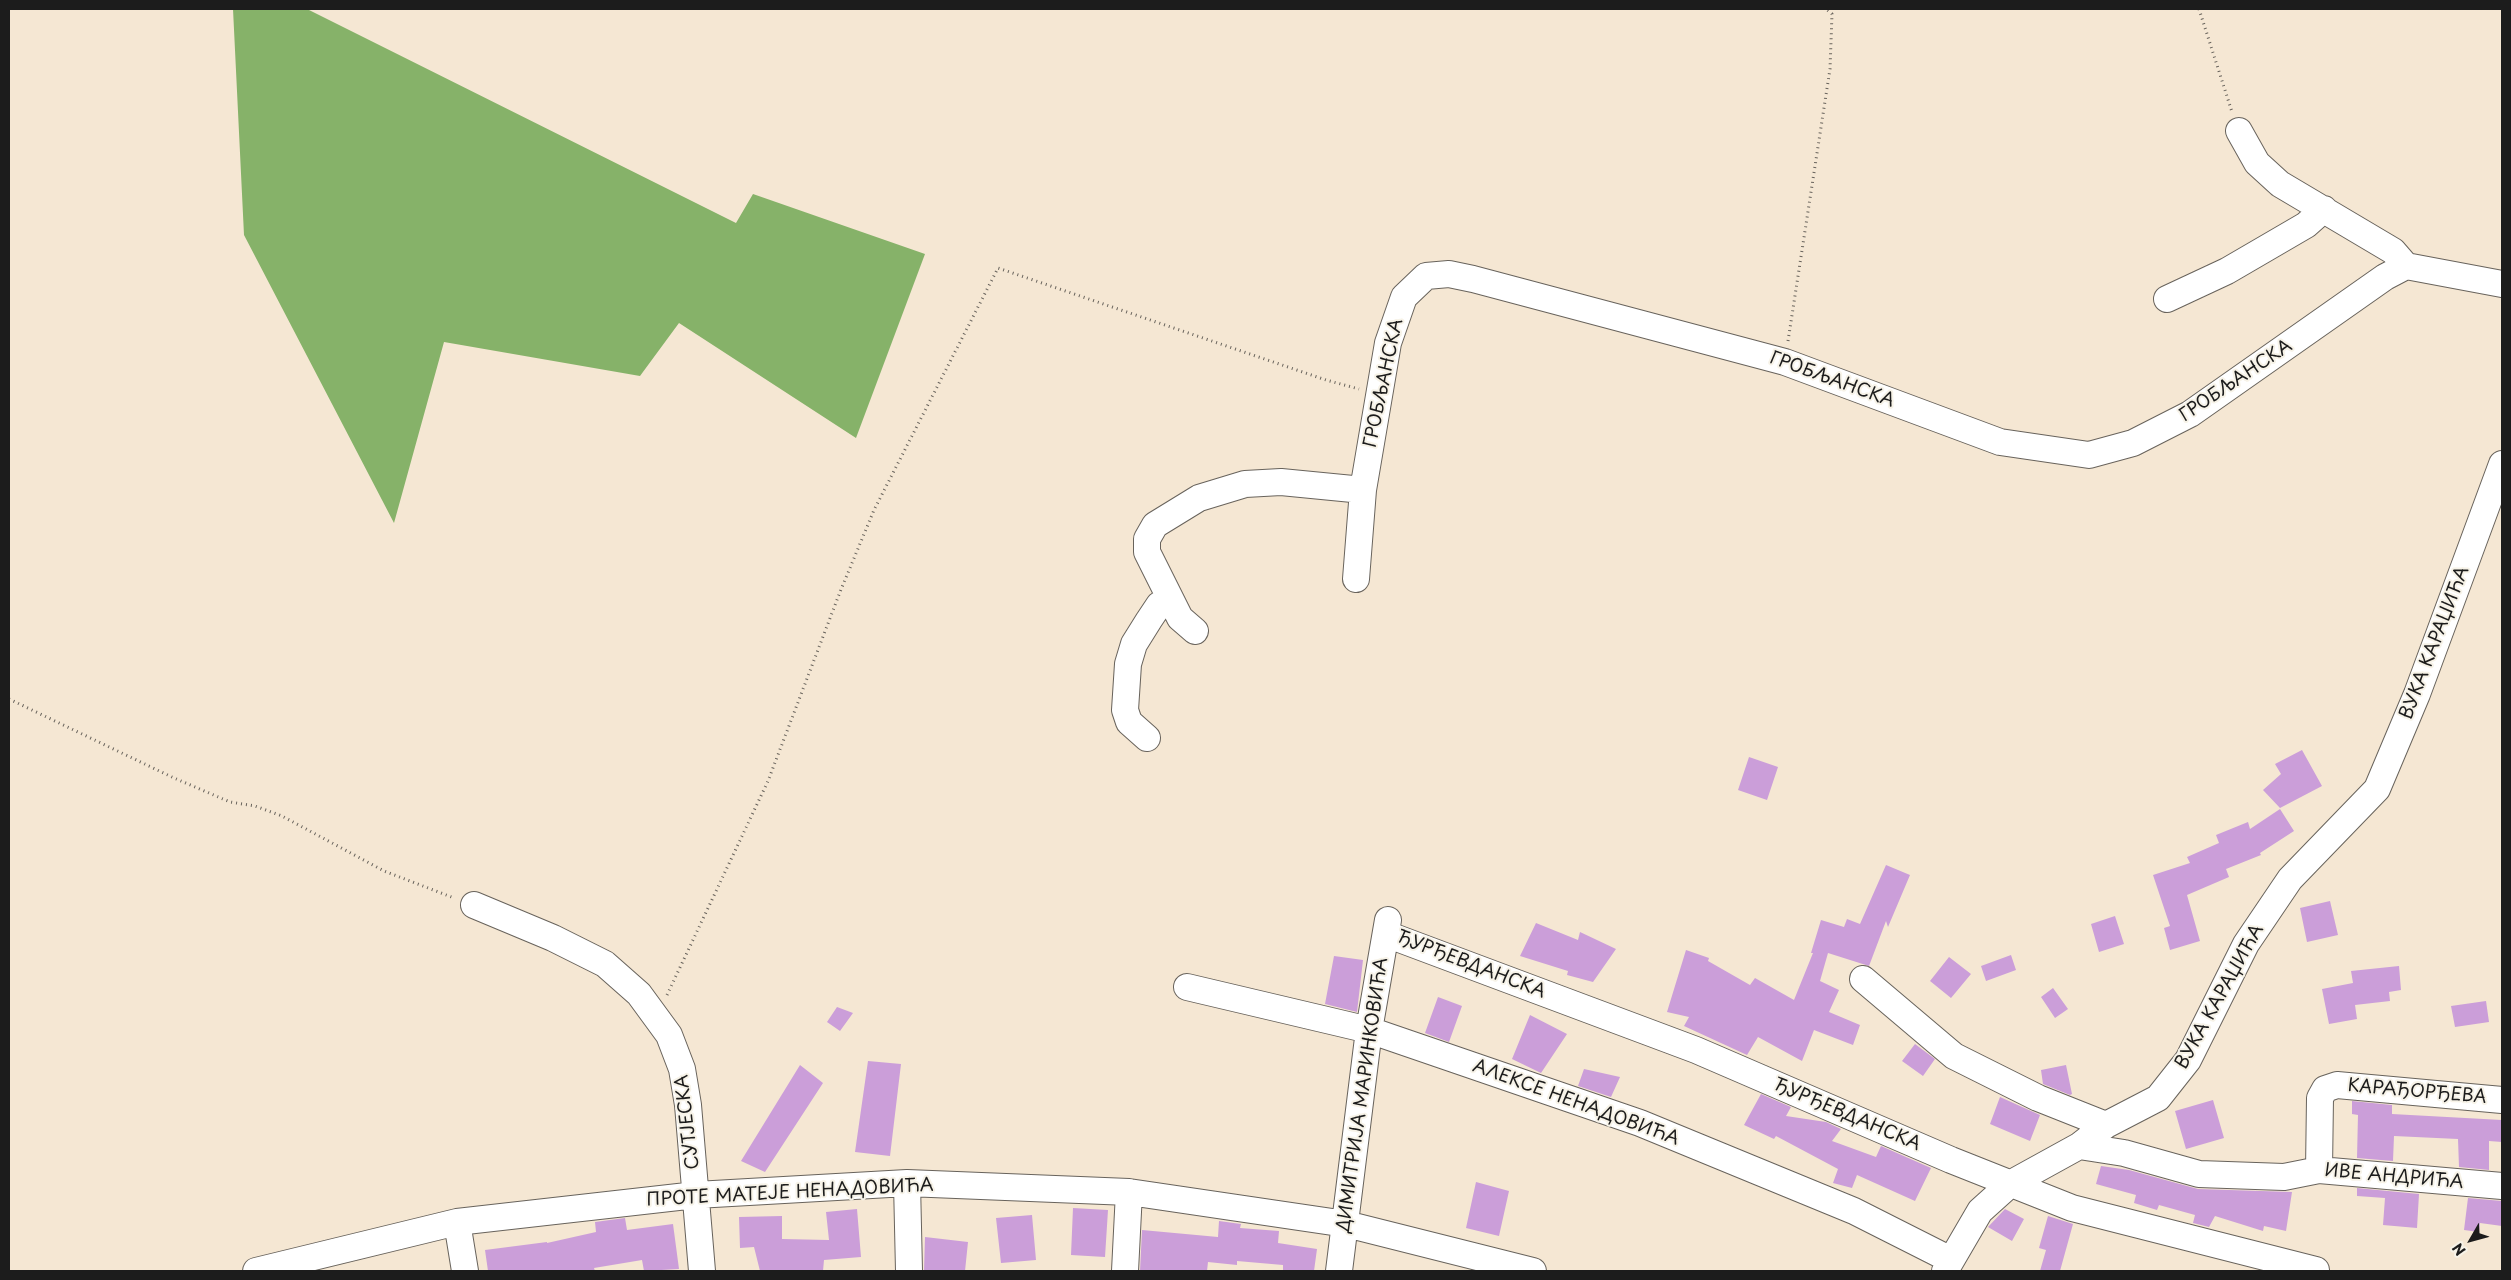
<!DOCTYPE html>
<meta charset="utf-8">
<style>
body{margin:0}
#map{position:relative;width:2511px;height:1280px;overflow:hidden;background:#f5e7d3;font-family:"Playpen Sans",sans-serif}
canvas{display:block}
.frame{position:absolute;inset:0;border:10px solid #1c1c1c;pointer-events:none}
.north{position:absolute;left:2446px;top:1215px;width:50px;height:50px;-webkit-text-stroke:4px #f7f3e8;paint-order:stroke;rotate:232deg;font-size:14px;font-weight:700;line-height:20px;text-align:center;color:#1c1c1c}
.north::after{content:'';display:block;margin:auto;width:18px;height:22px;background:#1c1c1c;clip-path:polygon(50% 0,100% 100%,50% 72%,0 100%)}
</style>
<div id="map">
<canvas width="2511" height="1280"></canvas>
<div class="frame"></div>
<div class="north">N</div>
</div>
<script>
const context = document.querySelector('canvas').getContext('2d');
context.lineJoin = 'round';
function fillPath(path, color) { context.fillStyle = color; context.fill(path, 'evenodd'); }
const poly = rows => new Path2D(rows.map(r => 'M' + r).join(''));
function strokePath(path, color, width, dash) { context.strokeStyle = color; context.lineWidth = width; context.lineCap = dash ? 'butt' : 'round'; context.setLineDash(dash || []); context.stroke(path); }
function label(font, color, halo, rows, align = 'center') {
  context.font = font + ' "Playpen Sans",sans-serif'; context.lineWidth = 4; context.setLineDash([]); context.textBaseline = 'middle'; context.strokeStyle = halo; context.fillStyle = color; for (const [text, x, y, turn = 0] of rows) {
    context.save(); context.translate(x, y); context.rotate((+turn || 0) * Math.PI / 180); context.textAlign = isNaN(turn) ? turn : align; if (halo) context.strokeText(text, 0, 0); context.fillText(text, 0, 0); context.restore();
  }
}
fillPath(poly([
 [233,9,307,9,736,223,753,194,925,254,856,438,679,323,640,376,444,342,394,523,244,235]
]), '#86b269');
fillPath(poly([
 [2302,750,2322,786,2280,808,2263,790,2281,774,2275,764],
 [1749,757,1778,767,1767,800,1738,790],
 [2280,809,2294,831,2260,853,2261,855,2226,869,2229,877,2187,895,2200,941,2170,950,2164,928,2170,926,2153,875,2190,863,2187,857,2219,843,2216,835,2248,822,2250,829],
 [1886,865,1910,875,1888,927,1886,921,1869,966,1828,953,1820,981,1839,990,1829,1012,1860,1025,1853,1045,1814,1030,1802,1061,1758,1037,1747,1055,1684,1026,1689,1017,1667,1012,1686,950,1709,958,1708,961,1750,985,1755,978,1794,1000,1813,953,1811,953,1821,920,1844,927,1847,919,1860,924],
 [2330,901,2338,935,2307,942,2300,908],
 [2115,916,2124,944,2099,952,2091,924],
 [1536,923,1578,940,1580,932,1616,949,1593,982,1567,975,1568,971,1520,956],
 [2011,955,2016,970,1986,981,1981,966],
 [1334,956,1363,960,1357,1012,1325,1004],
 [1949,957,1971,974,1951,998,1930,981],
 [2399,966,2401,990,2389,992,2390,1001,2355,1005,2357,1019,2329,1024,2322,989,2353,983,2351,971],
 [2053,988,2068,1009,2055,1018,2041,997],
 [1438,997,1462,1006,1449,1042,1425,1033],
 [2486,1001,2489,1022,2455,1027,2451,1006],
 [837,1007,853,1013,840,1031,827,1022],
 [1530,1015,1567,1034,1541,1073,1512,1059],
 [1915,1044,1935,1059,1923,1076,1902,1061],
 [868,1061,901,1064,890,1156,855,1152],
 [800,1065,823,1083,765,1172,741,1161],
 [2066,1065,2072,1094,2070,1095,2043,1084,2041,1070],
 [1584,1069,1620,1077,1611,1097,1578,1086],
 [1761,1094,1791,1107,1786,1116,1826,1122,1841,1129,1832,1141,1876,1157,1881,1146,1931,1168,1915,1201,1857,1175,1852,1188,1833,1183,1838,1169,1776,1136,1774,1139,1744,1125],
 [2000,1097,2040,1115,2030,1141,1990,1124],
 [2213,1100,2224,1138,2186,1149,2175,1111],
 [2352,1101,2392,1105,2392,1114,2502,1120,2502,1142,2489,1141,2489,1170,2459,1167,2458,1139,2394,1136,2393,1161,2357,1158,2358,1115,2352,1114],
 [2101,1166,2129,1170,2198,1189,2292,1192,2286,1231,2264,1226,2263,1231,2215,1216,2209,1227,2193,1223,2195,1215,2159,1205,2157,1210,2134,1203,2136,1195,2096,1184],
 [1476,1182,1509,1191,1499,1236,1466,1228],
 [2357,1188,2419,1194,2417,1228,2383,1225,2385,1198,2357,1196],
 [2468,1198,2502,1201,2502,1226,2480,1223,2479,1232,2464,1230],
 [1073,1208,1108,1210,1105,1257,1071,1255],
 [857,1209,861,1257,824,1260,823,1271,760,1271,754,1247,740,1248,739,1217,782,1216,782,1239,829,1240,826,1212],
 [2005,1209,2024,1219,2012,1241,1988,1227],
 [1032,1215,1036,1260,1001,1263,996,1218],
 [2048,1216,2073,1224,2060,1271,2040,1271,2046,1250,2039,1248],
 [625,1218,627,1230,673,1224,679,1269,644,1271,642,1260,594,1268,595,1271,488,1271,485,1250,547,1242,547,1243,596,1232,595,1222],
 [1219,1221,1241,1224,1240,1228,1279,1231,1278,1243,1317,1249,1314,1271,1283,1271,1283,1265,1237,1261,1237,1265,1208,1262,1207,1271,1140,1271,1142,1230,1218,1237],
 [925,1237,968,1242,965,1271,924,1271]
]), '#cb9ed9');
const minor = poly([
 [2239,131,2257,163,2280,184,2393,251,2406,266],
 [2167,299,2227,271,2306,225,2324,209],
 [1356,579,1363,490,1388,343,1404,297,1426,276,1449,274,1473,279,1785,362,2000,442,2089,455,2133,443,2190,414,2385,277,2406,266,2502,284],
 [1195,631,1180,618,1147,552,1147,539,1155,525,1199,498,1245,484,1281,482,1363,490],
 [1147,738,1129,722,1125,710,1128,664,1134,644,1149,620,1159,605,1169,599],
 [474,905,553,938,605,964,639,994,669,1035,682,1069,688,1105,702,1271],
 [1386,934,1696,1050,1951,1160,2072,1208,2316,1270],
 [1863,979,1954,1056,2038,1098,2106,1125],
 [1187,987,1369,1030,1640,1123,1854,1211,1951,1260],
 [2079,1146,2124,1153,2199,1174,2284,1177,2319,1170,2502,1186],
 [2319,1170,2320,1098,2325,1089,2337,1085,2502,1100],
 [907,1183,909,1271],
 [457,1222,465,1271],
 [256,1271,457,1222,696,1195,907,1183,1129,1192,1346,1224,1533,1271],
 [1125,1271,1129,1192],
 [1339,1271,1369,1030,1388,920],
 [1945,1271,1980,1211,2010,1184,2079,1146,2106,1125,2158,1098,2188,1060,2246,944,2290,879,2377,789,2417,694,2502,464]
]);
strokePath(minor, '#68635c', 28);
strokePath(poly([
 [2199,9,2232,112],
 [1788,341,1830,69,1832,14,1826,9],
 [9,699,174,778,230,802,255,806,282,816,384,871,454,898],
 [667,995,768,781,840,592,874,510,998,268,1326,380,1359,389]
]), '#68635c', 3, [1, 4]);
strokePath(minor, '#fff', 26);
label('18px', '#1c1c1c', '#f7f3e8', [
 ["ГРОБЉАНСКА",1832,380,20],
 ["ГРОБЉАНСКА",2236,381,-34],
 ["ГРОБЉАНСКА",1384,383,-78],
 ["ВУКА КАРАЏИЋА",2435,643,-69],
 ["ЂУРЂЕВДАНСКА",1471,965,21],
 ["ВУКА КАРАЏИЋА",2220,997,-61],
 ["КАРАЂОРЂЕВА",2417,1092,5],
 ["ДИМИТРИЈА МАРИНКОВИЋА",1363,1095,-82],
 ["АЛЕКСЕ НЕНАДОВИЋА",1576,1103,20],
 ["ЂУРЂЕВДАНСКА",1847,1115,23],
 ["СУТЈЕСКА",688,1122,-97],
 ["ИВЕ АНДРИЋА",2394,1177,5],
 ["ПРОТЕ МАТЕЈЕ НЕНАДОВИЋА",790,1193,-3]
]);
</script>
